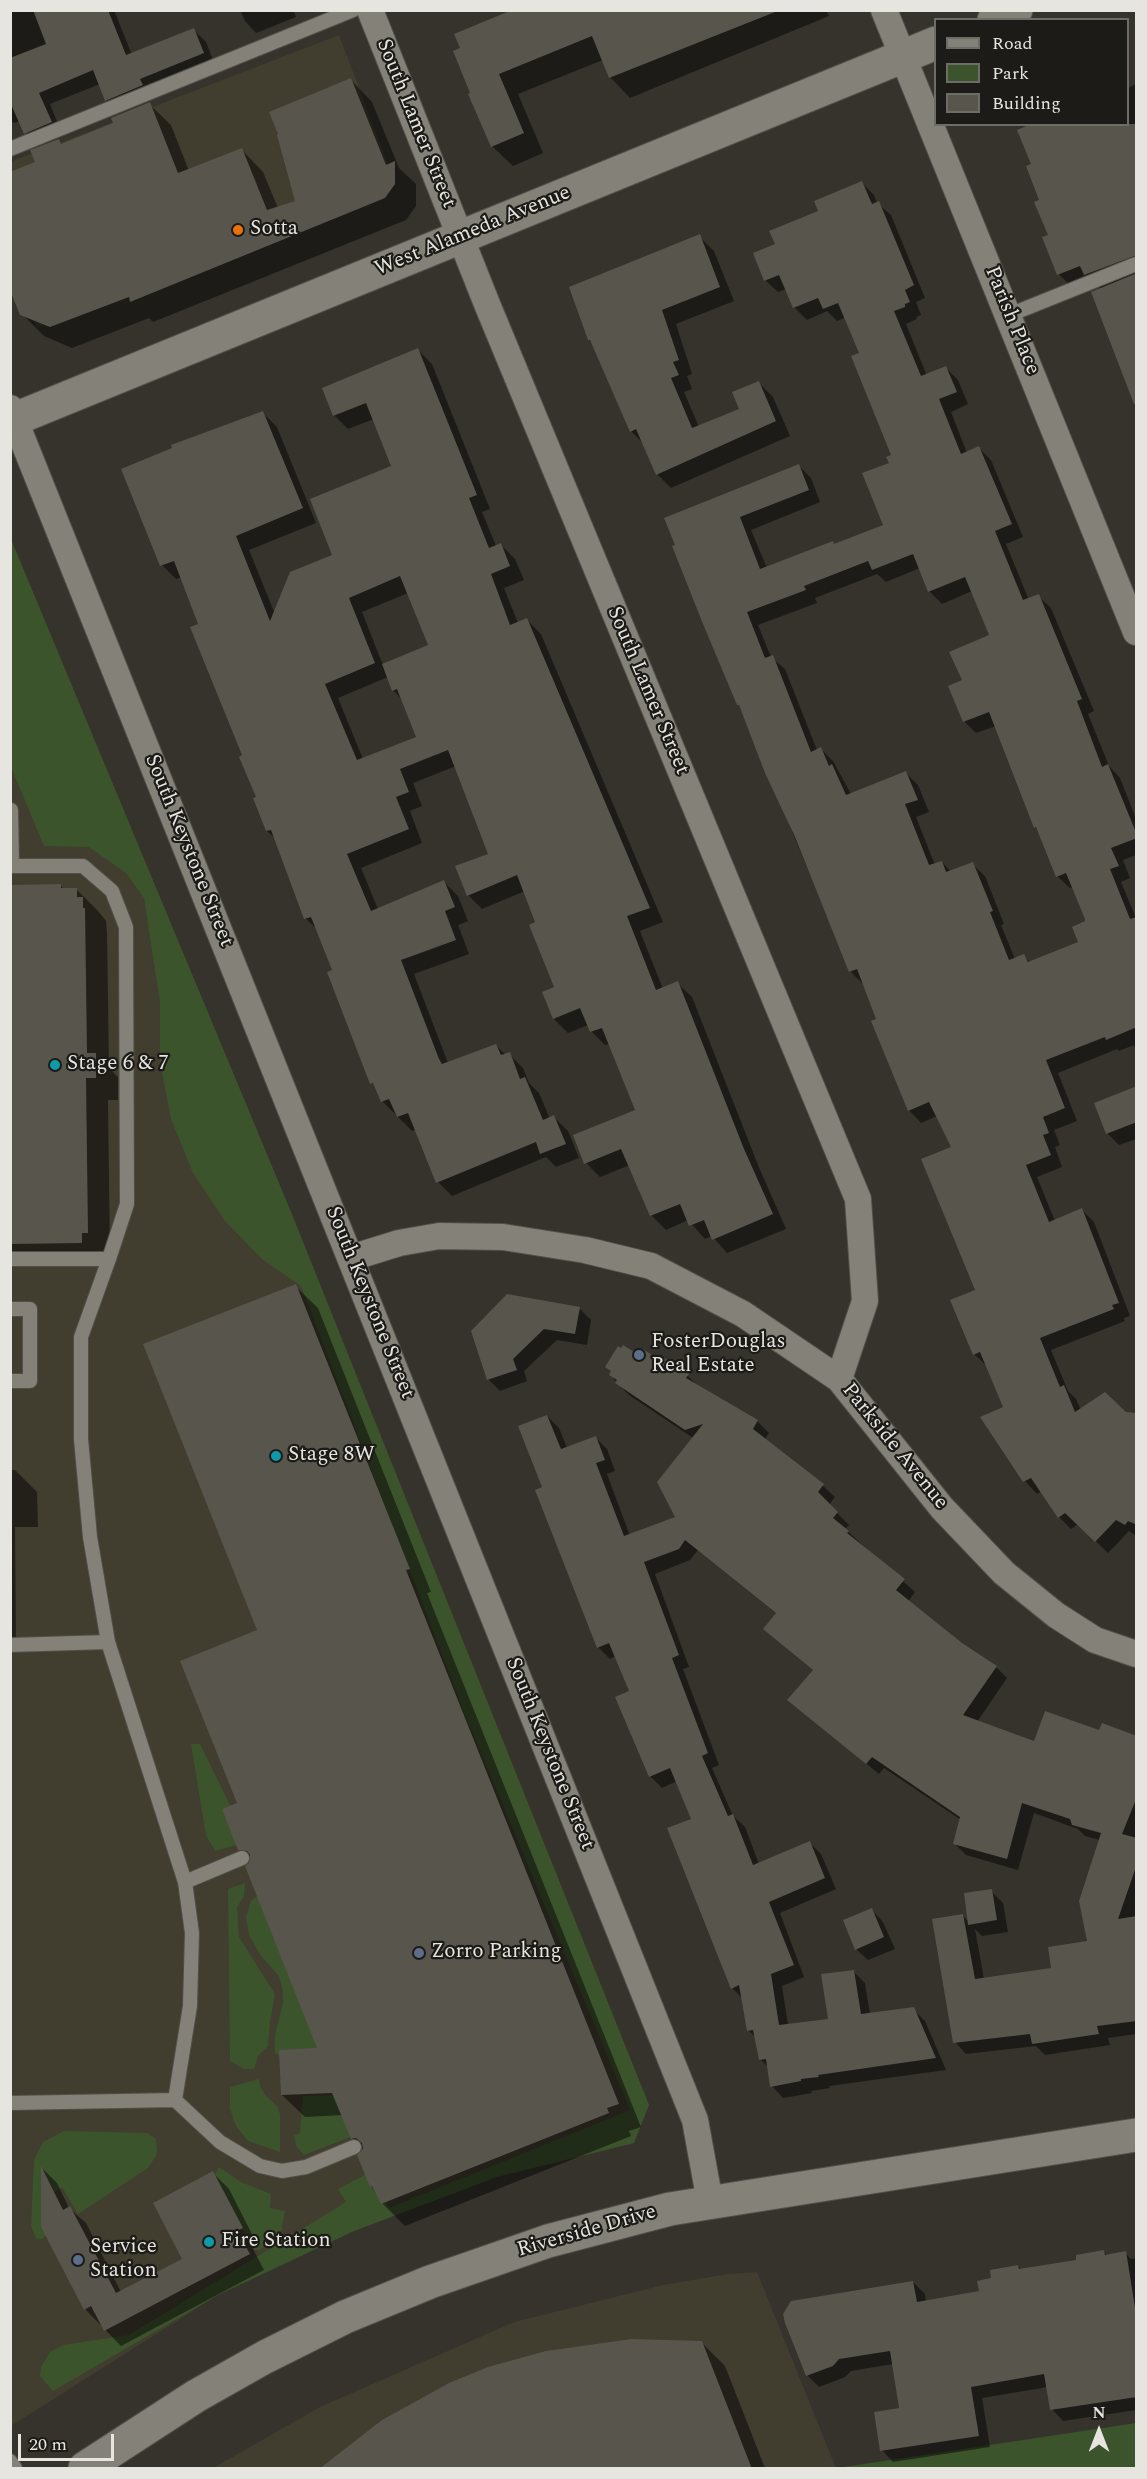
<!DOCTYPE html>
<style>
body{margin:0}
#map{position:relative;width:1147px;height:2479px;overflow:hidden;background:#35332b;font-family:Spectral,serif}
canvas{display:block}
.frame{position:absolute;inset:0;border:12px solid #e6e5e0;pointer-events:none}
.legend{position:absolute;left:934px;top:18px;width:195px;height:108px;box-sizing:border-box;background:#1c1b17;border:2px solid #6d6c67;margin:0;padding:8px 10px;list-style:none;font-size:18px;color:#e6e5e0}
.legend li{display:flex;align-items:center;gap:12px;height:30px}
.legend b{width:30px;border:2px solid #6d6c67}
.north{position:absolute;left:1069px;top:2401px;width:60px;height:60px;-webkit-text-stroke:4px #1c1b17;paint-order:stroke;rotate:0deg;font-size:16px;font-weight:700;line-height:24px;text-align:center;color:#e6e5e0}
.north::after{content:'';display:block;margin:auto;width:21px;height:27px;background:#e6e5e0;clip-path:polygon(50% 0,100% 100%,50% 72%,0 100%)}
.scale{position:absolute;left:18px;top:2434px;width:96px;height:27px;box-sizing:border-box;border:3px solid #e6e5e0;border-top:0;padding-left:8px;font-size:18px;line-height:21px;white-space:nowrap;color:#e6e5e0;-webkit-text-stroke:4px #1c1b17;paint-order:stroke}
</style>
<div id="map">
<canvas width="1147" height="2479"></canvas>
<div class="frame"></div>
<ul class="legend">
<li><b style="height:8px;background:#848178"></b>Road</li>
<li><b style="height:16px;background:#3c542b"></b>Park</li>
<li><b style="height:16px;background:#58554d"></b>Building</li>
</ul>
<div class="north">N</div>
<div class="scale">20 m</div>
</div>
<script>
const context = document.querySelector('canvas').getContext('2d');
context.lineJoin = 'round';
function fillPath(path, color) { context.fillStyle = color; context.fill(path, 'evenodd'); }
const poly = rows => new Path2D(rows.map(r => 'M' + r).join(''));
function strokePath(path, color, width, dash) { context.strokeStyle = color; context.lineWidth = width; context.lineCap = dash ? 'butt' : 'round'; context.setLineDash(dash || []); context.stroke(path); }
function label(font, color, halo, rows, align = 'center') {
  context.font = font + ' Spectral,serif'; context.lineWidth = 4.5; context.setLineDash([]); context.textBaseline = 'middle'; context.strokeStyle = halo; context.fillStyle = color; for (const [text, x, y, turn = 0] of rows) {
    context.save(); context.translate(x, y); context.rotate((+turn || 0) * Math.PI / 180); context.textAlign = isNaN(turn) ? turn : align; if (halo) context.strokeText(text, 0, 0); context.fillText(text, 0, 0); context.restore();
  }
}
fillPath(poly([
 [339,35,396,185,37,328,11,265,10,162],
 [10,537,291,1212,649,2105,634,2143,497,2177,354,2231,218,2295,11,2426],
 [757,2272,836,2468,213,2468,320,2407,514,2322,663,2285,728,2274]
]), '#413d2f');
fillPath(poly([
 [10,537,291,1212,649,2105,634,2143,497,2177,354,2231,218,2295,53,2391,40,2376,41,2367,50,2352,63,2345,129,2335,346,2202,338,2189,374,2170,389,2208,630,2110,464,1712,301,1286,263,1260,225,1221,193,1173,171,1119,160,1062,160,1002,144,898,126,873,89,847,44,846,11,767],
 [191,1744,200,1744,230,1805,243,1843,215,1851,206,1835],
 [245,1883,244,1896,237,1907,239,1937,275,1994,270,2022,268,2046,258,2056,254,2069,244,2069,230,2061,228,1889],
 [262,1892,323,2057,285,2058,275,2053,275,2035,283,2003,283,1991,279,1976,261,1956,249,1935,246,1917,251,1901],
 [259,2079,260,2086,265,2095,277,2106,280,2114,280,2152,248,2141,236,2126,230,2109,230,2087],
 [339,2095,358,2134,304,2155,296,2146,294,2135,300,2133,303,2096],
 [64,2131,147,2133,156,2139,157,2154,148,2168,78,2214,62,2187,42,2201,49,2234,42,2239,36,2238,31,2226,34,2160,43,2142],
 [219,2167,241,2182,271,2194,270,2208,285,2211,281,2231,260,2250,254,2250,214,2176],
 [1136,2423,1136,2468,837,2468]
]), '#3c542b');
fillPath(poly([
 [10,10,114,10,132,55,194,30,206,42,215,65,118,112,106,100,100,84,50,104,62,134,37,145,25,133,20,121,14,123,10,120],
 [240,10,293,10,296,17,256,33,245,21],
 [518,10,826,10,829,16,630,98,610,77,603,60,518,94,543,153,513,166,492,146,470,95],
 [351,80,372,102,399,168,416,184,416,206,406,220,153,322,149,318,72,348,44,336,22,314,37,163,58,141,63,145,115,124,149,104,171,125,189,171,242,150,263,172,278,208,297,202],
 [1136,84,1136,389,1101,289,1096,285,1077,293,1059,274,1041,200,1128,124,1128,88],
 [862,183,874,195,877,203,891,215,925,298,916,302,921,315,916,317,917,319,906,324,927,376,946,368,958,380,968,404,951,412,967,453,979,448,991,460,1023,537,1006,544,1029,600,1038,596,1051,608,1094,711,1088,714,1109,766,1120,778,1136,819,1136,855,1123,860,1130,878,1121,882,1136,918,1136,1051,1134,1045,1119,1051,1117,1049,1058,1073,1077,1121,1054,1130,1060,1145,1055,1147,1062,1167,1037,1177,1055,1221,1082,1210,1094,1222,1130,1316,1124,1318,1125,1321,1051,1350,1068,1391,1076,1399,1081,1410,1136,1414,1136,1536,1129,1531,1108,1553,1078,1524,1071,1529,1059,1517,1042,1491,1037,1494,1025,1481,982,1418,1005,1408,987,1366,974,1354,977,1291,953,1148,937,1116,921,1123,909,1110,878,1020,863,984,850,971,674,547,799,466,811,478,820,502,751,530,767,568,832,542,836,546,885,526,893,456,861,354,846,317,837,321,827,311,807,320,794,307,787,289,778,292,765,280,777,245],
 [920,568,929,591,942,604,972,591,991,636,964,721,976,733,996,726,1035,827,1040,832,1057,876,1070,888,1074,887,1086,919,1080,943,1031,963,1024,956,1015,959,1001,925,1004,924,985,876,972,864,951,872,942,862,935,865,916,817,929,812,918,785,906,773,851,794,833,761,821,749,817,750,785,669,771,657,758,625,817,603,815,598,877,574,886,582],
 [699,236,714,251,734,301,676,324,692,374,687,376,692,389,684,392,699,427,741,409,758,382,773,397,790,436,671,488,657,474,643,443,631,431,593,344,589,340],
 [418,350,432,364,490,509,482,512,496,546,501,545,515,559,524,580,504,588,518,623,527,620,541,634,663,922,640,931,663,989,677,983,692,997,758,1165,786,1229,727,1253,712,1236,705,1239,688,1220,666,1230,652,1216,630,1165,600,1177,586,1163,637,1111,610,1044,605,1045,591,1031,588,1025,568,1033,554,1019,544,993,556,988,537,923,525,891,482,909,468,895,490,855,456,766,413,783,422,806,410,811,422,843,361,868,378,909,444,882,458,896,468,921,458,925,469,954,414,974,448,1063,496,1046,506,1055,509,1054,523,1068,529,1083,539,1093,550,1119,554,1117,568,1131,579,1158,556,1167,546,1157,452,1196,438,1182,416,1129,412,1131,382,1101,376,1087,372,1083,318,930,305,918,276,839,267,831,200,625,182,577,176,579,162,565,174,449,263,413,277,427,316,523,249,550,275,614,334,556,393,466,374,419,348,429,334,415],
 [408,593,430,646,383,665,362,612],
 [388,677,393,690,402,699,418,738,363,759,338,698],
 [61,886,64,889,76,889,99,912,106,921,107,932,109,1068,118,1077,118,1100,108,1100,110,1256,104,1265,17,1267,10,1261,10,887],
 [1136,1088,1136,1139,1119,1145,1107,1133],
 [295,1286,318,1308,431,1592,427,1593,641,2127,629,2131,631,2136,405,2226,382,2203,372,2187,359,2156,364,2150,352,2138,343,2115,305,2117,282,2095,319,2049,251,1861,240,1849,239,1804,259,1631],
 [579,1308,591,1320,587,1345,557,1340,524,1371,527,1381,500,1391,488,1379,473,1331],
 [639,1357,688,1376,699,1387,757,1421,769,1433,764,1440,823,1486,835,1497,829,1505,849,1525,845,1529,915,1592,908,1602,961,1644,996,1667,1007,1678,977,1722,1035,1743,1100,1732,1136,1737,1136,2034,1108,2038,1110,2045,1045,2055,1036,2046,966,2054,955,2042,963,1916,970,1923,991,1891,1003,1903,1008,1932,982,1936,975,1929,984,1979,1053,1969,1089,1942,1100,1840,1085,1836,1078,1829,1034,1813,1018,1870,966,1855,954,1843,961,1820,884,1768,879,1774,789,1700,814,1671,765,1629,777,1614,698,1550,690,1560,655,1574,689,1667,683,1669,719,1765,712,1768,733,1816,745,1827,759,1864,810,1843,821,1854,836,1889,780,1913,804,1977,782,1986,788,2025,830,2020,853,1971,865,1983,870,2014,913,2009,925,2021,946,2070,829,2086,830,2088,811,2091,812,2093,783,2098,772,2086,769,2068,760,2059,756,2038,748,2030,743,1999,732,1988,693,1820,677,1781,662,1788,650,1776,631,1692,616,1656,610,1659,598,1647,543,1488,547,1416,559,1428,567,1448,596,1438,607,1449,615,1471,607,1474,630,1536,677,1517,693,1438,629,1395,617,1383,611,1375,612,1372,607,1367],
 [10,1447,12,1470,15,1470,37,1492,38,1527,15,1527,16,1640,10,1640],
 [872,1910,883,1922,895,1949,868,1960,856,1949],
 [43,2169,57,2183,69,2208,86,2223,121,2292,184,2260,213,2173,229,2189,257,2244,252,2247,264,2270,121,2346,85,2309],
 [1104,2252,1108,2256,1125,2253,1131,2259,1136,2258,1136,2410,1063,2421,1052,2409,1048,2387,982,2398,990,2447,893,2462,882,2450,901,2409,893,2364,851,2371,845,2377,819,2387,808,2376,785,2315,913,2282,925,2294,926,2302,981,2292,993,2280,1018,2266,1022,2271,1078,2261],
 [632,2341,702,2343,725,2366,765,2468,322,2468,546,2352]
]), '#0007');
fillPath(poly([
 [33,10,108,10,126,55,194,28,204,53,140,79,143,85,105,101,93,70,39,93,52,122,24,134,10,102,10,58,46,44],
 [512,10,775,10,775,12,609,78,592,36,499,74,524,133,491,147,468,94,470,93,453,51,460,48,454,34],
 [351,78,386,165,395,161,395,184,385,198,130,302,129,297,50,327,20,315,10,290,10,172,35,162,30,150,59,139,61,144,113,123,111,118,150,102,178,173,242,148,267,210,295,201,277,135,278,134,269,112],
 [1031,124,1137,124,1137,255,1084,275,1080,266,1057,275,1042,237,1048,235,1034,202,1039,200,1026,166,1031,164,1017,130],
 [862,181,872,204,879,201,914,285,905,290,910,302,905,304,905,307,894,311,921,376,946,366,957,392,939,399,961,454,979,446,1012,524,995,531,1023,600,1039,594,1082,699,1077,701,1102,767,1108,764,1137,835,1137,838,1111,848,1119,866,1110,869,1130,919,1137,917,1137,1027,1106,1040,1105,1037,1046,1060,1065,1108,1043,1117,1049,1133,1043,1135,1051,1155,1026,1165,1049,1222,1082,1208,1119,1303,1112,1305,1114,1309,1040,1338,1060,1387,1064,1385,1075,1412,1105,1392,1126,1412,1137,1413,1137,1525,1128,1521,1125,1525,1116,1520,1095,1542,1065,1513,1058,1518,1031,1478,1023,1482,980,1417,1003,1407,980,1352,973,1355,950,1300,975,1290,921,1159,951,1147,929,1102,908,1111,871,1021,876,1019,857,969,849,972,795,837,765,773,739,705,737,705,703,624,672,546,675,545,664,518,799,464,809,490,740,517,760,569,833,541,834,544,883,525,862,473,889,463,886,457,891,455,851,356,859,353,838,303,823,309,818,298,793,308,779,275,764,281,753,253,775,244,769,231,818,211,814,201],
 [913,554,928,592,965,577,989,635,949,652,962,680,948,686,963,722,989,712,1034,828,1036,827,1056,877,1066,873,1085,919,1085,921,1072,927,1078,942,1028,962,1024,954,1009,960,990,912,993,911,973,862,946,872,942,861,929,865,905,804,918,800,906,771,846,795,832,764,829,766,821,747,811,752,773,655,765,658,747,612,806,590,804,586,868,561,872,570],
 [700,234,720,287,662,310,679,360,673,362,679,375,671,378,692,428,739,409,732,392,759,381,776,421,656,475,636,429,630,432,590,340,588,340,569,287],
 [1137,273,1137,403,1134,404,1091,292],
 [418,348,477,495,469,498,489,548,501,543,510,566,491,574,510,625,527,618,650,908,627,916,656,990,678,981,744,1149,773,1214,712,1240,704,1220,689,1226,680,1204,650,1216,621,1149,584,1164,573,1135,635,1110,602,1028,590,1032,580,1008,553,1019,542,992,554,987,529,925,535,922,517,875,467,896,455,866,488,854,448,750,400,769,409,792,396,797,409,829,347,854,371,911,444,880,455,907,445,911,456,940,401,960,439,1059,442,1064,496,1044,501,1055,510,1052,520,1079,525,1077,543,1120,554,1115,566,1144,540,1154,536,1142,436,1183,408,1113,397,1117,389,1099,381,1102,373,1083,370,1084,327,972,332,970,311,917,304,919,271,830,266,831,253,798,256,797,239,757,242,755,190,627,198,624,174,561,160,566,121,469,172,448,171,445,263,411,303,508,236,536,270,621,290,572,332,555,310,499,391,466,366,403,333,416,322,388],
 [400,576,428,645,382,664,392,691,397,689,416,737,357,760,325,684,375,663,349,598],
 [61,884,61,888,77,888,77,897,83,897,83,908,85,908,87,1053,96,1053,96,1078,86,1078,88,1233,82,1233,82,1243,10,1244,10,885],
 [1137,1086,1137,1122,1106,1134,1094,1103],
 [296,1284,410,1569,406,1570,619,2104,607,2108,609,2113,381,2204,372,2186,370,2187,357,2155,363,2149,362,2143,356,2138,351,2139,332,2093,281,2095,279,2050,317,2048,245,1866,249,1863,250,1855,247,1851,238,1850,222,1809,237,1803,180,1661,257,1630,143,1344],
 [507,1294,580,1307,575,1334,544,1329,513,1359,517,1370,487,1380,471,1331],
 [623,1345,639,1355,643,1349,658,1359,661,1356,689,1374,686,1378,758,1420,753,1429,824,1484,818,1492,838,1512,833,1518,849,1531,847,1533,905,1579,896,1590,962,1643,997,1666,963,1715,1034,1741,1045,1711,1099,1730,1102,1723,1137,1736,1137,1797,1122,1834,1137,1838,1137,1864,1118,1919,1137,1916,1137,2021,1097,2026,1099,2034,1032,2044,1030,2034,953,2043,932,1919,963,1914,975,1979,1051,1968,1048,1947,1087,1941,1079,1901,1101,1833,1072,1825,1070,1819,1022,1803,1007,1859,953,1844,960,1817,872,1757,866,1764,787,1700,813,1670,763,1629,776,1613,685,1540,679,1549,644,1562,679,1655,672,1658,708,1753,702,1756,728,1816,733,1814,753,1865,810,1841,825,1878,769,1902,794,1965,771,1974,779,2025,828,2019,821,1974,854,1970,861,2014,914,2007,936,2058,818,2075,819,2077,801,2079,801,2081,770,2087,766,2059,759,2060,753,2030,747,2031,739,1985,731,1989,667,1828,691,1819,670,1768,649,1777,615,1697,629,1691,609,1643,597,1648,535,1490,542,1487,518,1426,547,1415,561,1449,596,1436,605,1460,596,1463,624,1536,675,1517,657,1482,703,1424,685,1430,615,1383,617,1380,609,1375,611,1371,605,1367,618,1346,621,1348],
 [992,1889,997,1920,968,1925,964,1893],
 [872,1908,884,1937,855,1950,843,1920],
 [41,2166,63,2210,70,2206,116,2293,182,2259,153,2203,213,2171,243,2228,237,2231,250,2254,104,2331,91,2306,84,2310,41,2227],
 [1104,2250,1105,2255,1126,2251,1137,2320,1137,2397,1050,2410,1044,2374,971,2387,979,2436,880,2451,874,2412,899,2408,890,2351,839,2359,833,2366,806,2376,785,2323,783,2314,791,2301,913,2281,917,2302,979,2291,977,2281,991,2278,990,2270,1018,2265,1019,2269,1076,2260,1076,2255],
 [632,2339,702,2341,752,2469,319,2469,382,2420,449,2383,488,2367,546,2351]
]), '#58554d');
const lane = poly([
 [10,149,353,10],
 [1009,315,1136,264],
 [11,810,12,866],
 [10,866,83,866,112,891,126,927,127,1204,109,1259,10,1259],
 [109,1259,81,1337,81,1439,90,1537,108,1642,185,1882,192,1933,190,2006,175,2100],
 [10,1309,30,1309,30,1381,10,1381],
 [10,1645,108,1642],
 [185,1882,242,1858],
 [10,2103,175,2100,220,2142,260,2166,282,2171,306,2167,354,2147],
 [10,2461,15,2468]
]);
const street = poly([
 [370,10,487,304,858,1199,865,1301,839,1379],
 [884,10,1136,632],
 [10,408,695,2120,710,2202],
 [351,1258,399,1243,439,1236,503,1237,585,1250,651,1266,743,1314,839,1379,942,1508,1004,1573,1056,1615,1095,1640,1136,1654]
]);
const secondary = poly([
 [994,20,1016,10],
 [10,421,936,43],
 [85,2468,196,2396,265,2357,345,2317,430,2282,548,2241,670,2209,1136,2135]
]);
strokePath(lane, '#514f49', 16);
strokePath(street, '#514f49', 28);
strokePath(secondary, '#514f49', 35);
strokePath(lane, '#848178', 14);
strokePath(street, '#848178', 26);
strokePath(secondary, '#848178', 33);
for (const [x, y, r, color] of [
 [238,230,6,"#e8710a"],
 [55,1065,6,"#0f9aa8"],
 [639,1355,6,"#5c6f8a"],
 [276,1456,6,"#0f9aa8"],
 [419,1953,6,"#5c6f8a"],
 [209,2242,6,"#0f9aa8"],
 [78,2260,6,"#5c6f8a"]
]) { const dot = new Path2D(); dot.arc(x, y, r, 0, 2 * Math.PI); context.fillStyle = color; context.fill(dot); strokePath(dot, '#1c1b17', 2); }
label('21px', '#e6e5e0', '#1c1b17', [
 ["South Lamer Street",415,124,68],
 ["West Alameda Avenue",473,232,-22],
 ["Parish Place",1011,321,68],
 ["South Lamer Street",647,691,67],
 ["South Keystone Street",188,851,68],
 ["South Keystone Street",369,1303,68],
 ["Parkside Avenue",894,1447,51],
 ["South Keystone Street",549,1754,68],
 ["Riverside Drive",587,2232,-16]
]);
label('21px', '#e6e5e0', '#1c1b17', [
 ["Sotta",250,230],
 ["Stage 6 & 7",67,1065],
 ["FosterDouglas",651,1343],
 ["Real Estate",651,1367],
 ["Stage 8W",288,1456],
 ["Zorro Parking",431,1953],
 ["Fire Station",221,2242],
 ["Service",90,2248],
 ["Station",90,2272]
], 'left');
</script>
